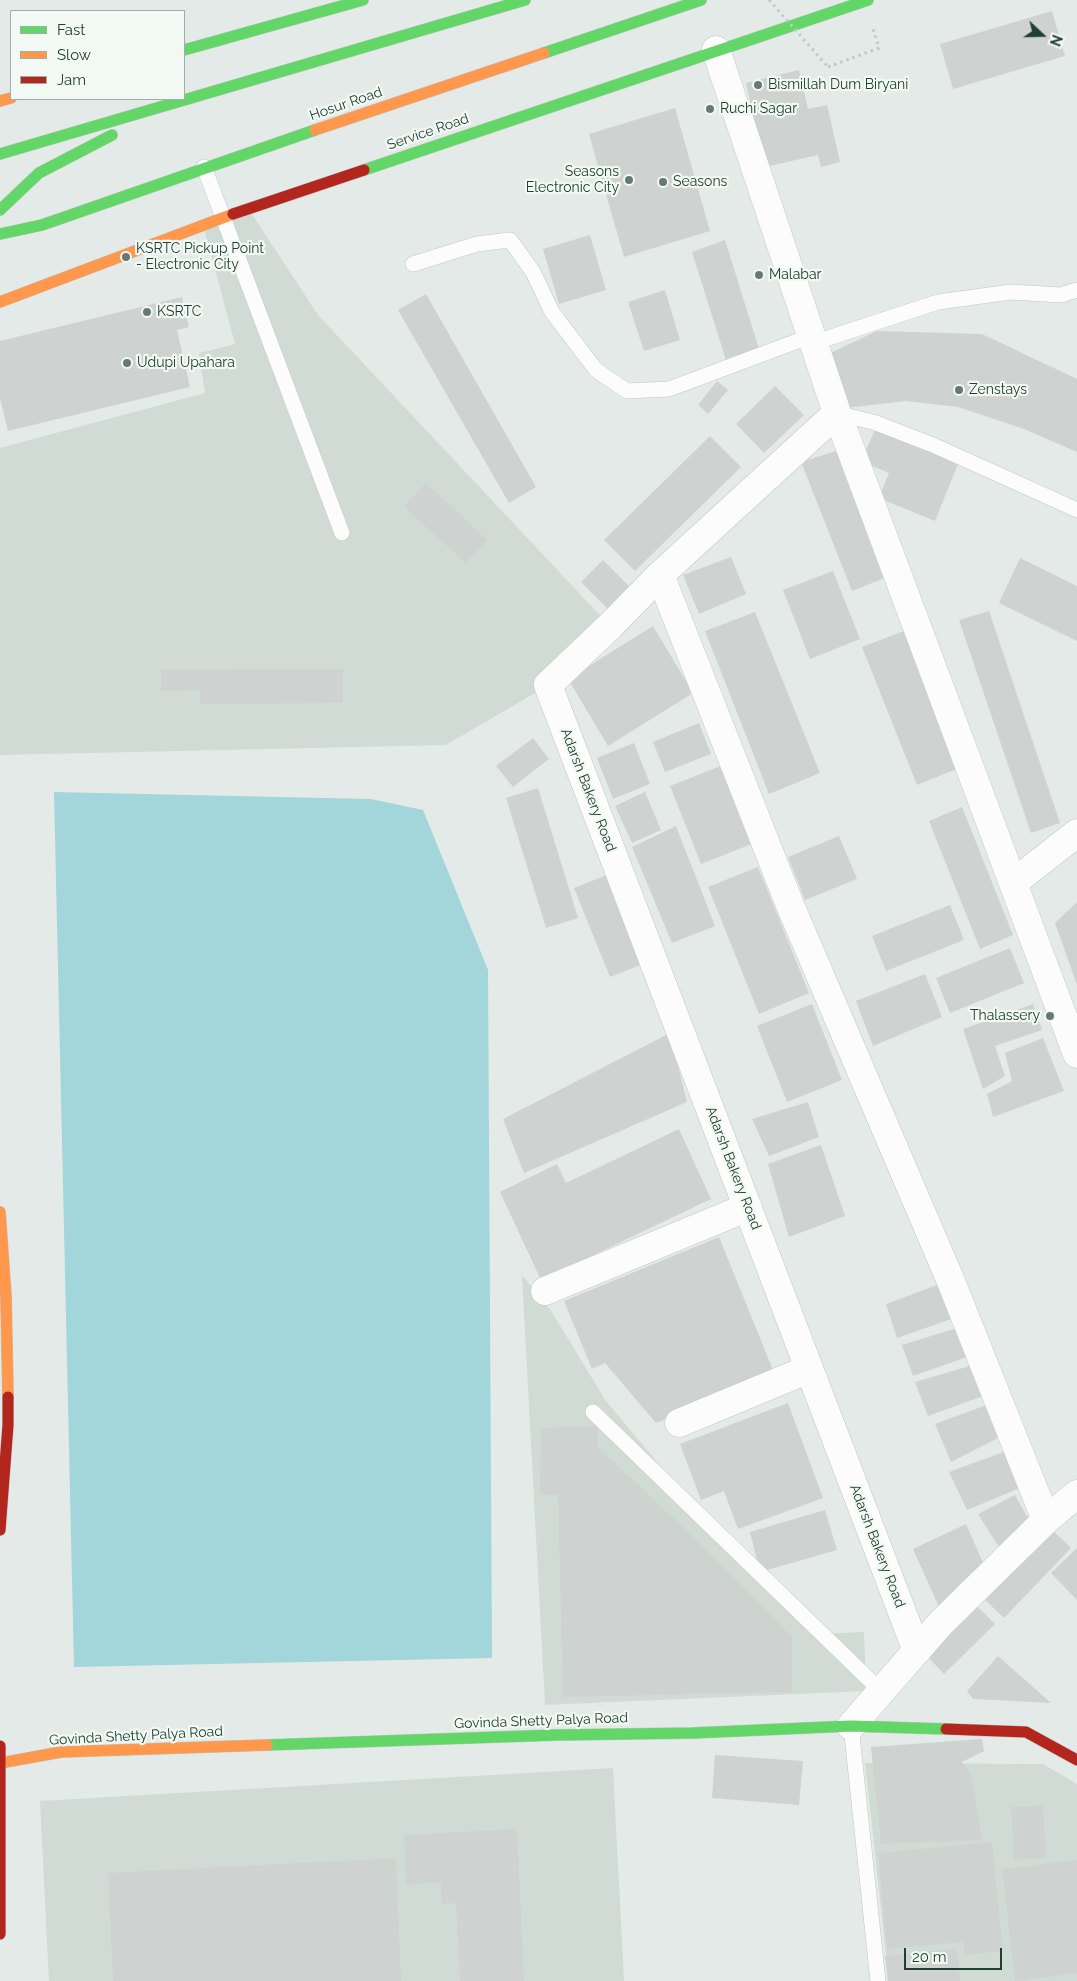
<!DOCTYPE html>
<style>
body{margin:0}
#map{position:relative;width:1077px;height:1981px;overflow:hidden;background:#e4eae7;font-family:Raleway,sans-serif}
canvas{display:block}
.legend{position:absolute;left:10px;top:10px;width:175px;height:90px;box-sizing:border-box;background:#f2f9f5;border:1px solid #9eaea8;margin:0;padding:6px 9px;list-style:none;font-size:15px;color:#203e34}
.legend li{display:flex;align-items:center;gap:10px;height:25px}
.legend b{width:25px;border:1px solid #9eaea8}
.north{position:absolute;left:1017px;top:10px;width:50px;height:50px;-webkit-text-stroke:4px #f2f9f5;paint-order:stroke;rotate:111deg;font-size:14px;font-weight:700;line-height:20px;text-align:center;color:#203e34}
.north::after{content:'';display:block;margin:auto;width:18px;height:22px;background:#203e34;clip-path:polygon(50% 0,100% 100%,50% 72%,0 100%)}
.scale{position:absolute;left:904px;top:1948px;width:98px;height:22px;box-sizing:border-box;border:2px solid #203e34;border-top:0;padding-left:6px;font-size:15px;line-height:18px;white-space:nowrap;color:#203e34;-webkit-text-stroke:4px #f2f9f5;paint-order:stroke}
</style>
<div id="map">
<canvas width="1077" height="1981"></canvas>
<ul class="legend">
<li><b style="height:6px;background:#63d668"></b>Fast</li>
<li><b style="height:6px;background:#ff974d"></b>Slow</li>
<li><b style="height:6px;background:#b3261e"></b>Jam</li>
</ul>
<div class="north">N</div>
<div class="scale">20 m</div>
</div>
<script>
const context = document.querySelector('canvas').getContext('2d');
context.lineJoin = 'round';
function fillPath(path, color) { context.fillStyle = color; context.fill(path, 'evenodd'); }
const poly = rows => new Path2D(rows.map(r => 'M' + r).join(''));
function strokePath(path, color, width, dash) { context.strokeStyle = color; context.lineWidth = width; context.lineCap = dash ? 'butt' : 'round'; context.setLineDash(dash || []); context.stroke(path); }
function label(font, color, halo, rows, align = 'center') {
  context.font = font + ' Raleway,sans-serif'; context.lineWidth = 4.5; context.setLineDash([]); context.textBaseline = 'middle'; context.strokeStyle = halo; context.fillStyle = color; for (const [text, x, y, turn = 0] of rows) {
    context.save(); context.translate(x, y); context.rotate((+turn || 0) * Math.PI / 180); context.textAlign = isNaN(turn) ? turn : align; if (halo) context.strokeText(text, 0, 0); context.fillText(text, 0, 0); context.restore();
  }
}
fillPath(poly([
 [248,208,318,315,610,626,559,679,446,745,0,755,0,448,205,393,199,353,235,344,203,224],
 [522,1275,550,1309,606,1401,738,1559,817,1634,864,1632,866,1691,545,1705],
 [865,1763,1043,1764,1077,1784,1077,1981,889,1981],
 [613,1768,624,1981,49,1981,40,1801]
]), '#d1dbd6');
fillPath(poly([
 [54,792,371,799,423,810,488,970,492,1658,74,1667]
]), '#a2d6da');
fillPath(poly([
 [1052,11,1065,56,953,89,940,44],
 [799,70,808,109,827,105,840,162,821,167,818,155,765,167,746,83],
 [675,108,710,231,624,257,589,134],
 [590,235,606,290,559,304,543,249],
 [725,240,759,349,726,360,692,252],
 [665,290,680,340,644,351,628,302],
 [426,294,536,487,509,503,398,310],
 [182,297,189,327,177,330,190,387,8,431,0,398,0,341],
 [877,331,982,334,1077,379,1077,452,1024,429,958,407,906,401,846,408,828,354],
 [717,381,728,390,708,414,698,405],
 [775,386,804,415,764,453,736,424],
 [875,430,958,464,935,521,879,498,889,473,861,461],
 [710,436,741,467,635,571,604,540],
 [836,451,887,577,852,591,801,462],
 [426,483,487,540,466,563,404,507],
 [731,557,746,594,699,614,683,575],
 [1020,558,1077,586,1077,641,999,603],
 [603,560,630,587,608,609,581,582],
 [833,571,860,639,810,659,783,590],
 [989,611,1060,823,1031,833,959,620],
 [755,612,820,773,769,794,705,631],
 [653,626,693,693,608,746,568,679],
 [904,631,959,768,917,785,862,647],
 [343,669,343,703,200,704,200,690,161,691,161,670],
 [699,723,711,754,665,772,653,742],
 [533,738,549,759,513,787,496,766],
 [634,743,650,784,613,799,597,758],
 [723,765,754,843,701,864,670,786],
 [538,788,578,918,546,928,506,798],
 [645,792,661,830,632,843,615,806],
 [962,807,1013,935,980,949,929,821],
 [676,826,715,926,672,943,632,847],
 [839,836,857,879,805,900,788,857],
 [758,867,809,993,759,1014,708,887],
 [612,873,648,962,610,977,574,888],
 [1077,902,1077,985,1055,923],
 [950,905,964,940,886,971,872,936],
 [1010,948,1024,983,950,1013,936,978],
 [925,974,942,1017,873,1046,856,1001],
 [812,1004,842,1080,787,1102,757,1026],
 [1033,1004,1042,1030,995,1046,1005,1076,983,1089,963,1029],
 [670,1033,687,1102,524,1173,503,1119],
 [1043,1038,1064,1091,993,1117,987,1094,1012,1081,1005,1053],
 [808,1102,819,1137,769,1156,752,1119],
 [679,1129,711,1199,541,1280,500,1192,557,1164,566,1183],
 [821,1145,845,1216,789,1237,768,1164],
 [719,1237,775,1375,656,1423,605,1363,592,1369,564,1301],
 [937,1285,954,1318,897,1338,886,1304],
 [957,1328,970,1356,913,1376,902,1345],
 [973,1365,983,1396,928,1416,915,1382],
 [788,1403,823,1498,738,1529,724,1491,701,1500,680,1444],
 [992,1403,1000,1437,951,1462,935,1424],
 [598,1426,598,1447,690,1534,792,1637,792,1692,563,1697,558,1495,540,1494,541,1428],
 [1009,1450,1020,1488,967,1510,949,1472],
 [1015,1495,1029,1520,999,1547,978,1514],
 [825,1510,837,1550,760,1572,750,1532],
 [966,1524,985,1567,939,1607,913,1549],
 [1049,1527,1071,1548,1004,1618,982,1597],
 [1077,1548,1077,1600,1051,1573],
 [975,1604,995,1624,944,1674,924,1653],
 [998,1656,1051,1703,973,1699,967,1691],
 [982,1739,984,1751,962,1762,971,1776,982,1840,881,1844,871,1747],
 [715,1755,803,1761,799,1805,712,1798],
 [1043,1806,1046,1858,1014,1860,1011,1807],
 [517,1829,524,1981,460,1981,456,1903,442,1904,441,1882,406,1885,404,1835],
 [992,1842,1003,1951,965,1955,963,1942,887,1949,878,1853],
 [396,1858,401,1981,113,1981,108,1873],
 [1077,1860,1077,1973,1015,1981,1002,1869],
 [957,1949,960,1981,888,1981,885,1956]
]), '#ced3d1');
const lane = poly([
 [204,167,342,533],
 [413,264,477,244,510,240,533,272,552,312,596,370,627,391,669,389,811,336],
 [813,343,938,302,1011,292,1061,295,1077,290],
 [837,413,876,423,933,445,1077,510],
 [593,1412,882,1692],
 [851,1726,878,1981]
]);
const street = poly([
 [716,50,837,413,1077,1054],
 [837,413,660,575,610,626,548,685,917,1651],
 [660,575,790,905,950,1279,1046,1520],
 [1013,883,1077,833],
 [545,1291,748,1207],
 [679,1423,809,1369],
 [851,1726,940,1624,1046,1520,1077,1494]
]);
const fast = poly([
 [184,50,363,0],
 [544,53,701,0],
 [0,154,525,0],
 [364,170,868,0],
 [0,210,39,173,112,135],
 [0,234,42,225,315,130],
 [267,1745,557,1735,693,1733,851,1726,946,1729]
]);
const slow = poly([
 [0,101,11,98],
 [315,130,544,53],
 [0,302,233,214],
 [0,1212,6,1297,8,1397],
 [0,1763,61,1752,267,1745]
]);
const jam = poly([
 [233,214,364,170],
 [0,1530,8,1425,8,1397],
 [946,1729,1026,1732,1077,1760],
 [0,1746,0,1934]
]);
strokePath(lane, '#c1c7c4', 16);
strokePath(street, '#c1c7c4', 29);
strokePath(fast, '#bfc7c4', 12);
strokePath(slow, '#bfc7c4', 12);
strokePath(jam, '#bfc7c4', 12);
strokePath(poly([
 [828,67,879,48,873,29]
]), '#c0cac5', 3, [2.5, 4]);
strokePath(lane, '#fbfcfb', 15);
strokePath(street, '#fbfcfb', 28);
strokePath(fast, '#63d668', 11);
strokePath(slow, '#ff974d', 11);
strokePath(jam, '#b3261e', 11);
strokePath(poly([
 [769,0,828,67]
]), '#c0cac5', 3, [2.5, 4]);
for (const [x, y, r, color] of [
 [758,85,5,"#657a73"],
 [710,109,5,"#657a73"],
 [629,180,5,"#657a73"],
 [663,182,5,"#657a73"],
 [126,257,5,"#657a73"],
 [759,275,5,"#657a73"],
 [147,312,5,"#657a73"],
 [127,363,5,"#657a73"],
 [959,390,5,"#657a73"],
 [1050,1016,5,"#657a73"]
]) { const dot = new Path2D(); dot.arc(x, y, r, 0, 2 * Math.PI); context.fillStyle = color; context.fill(dot); strokePath(dot, '#f2f9f5', 2); }
label('14px', '#203e34', '#f2f9f5', [
 ["Bismillah Dum Biryani",768,85],
 ["Ruchi Sagar",720,109],
 ["Seasons",619,172,"right"],
 ["Electronic City",619,188,"right"],
 ["Seasons",673,182],
 ["KSRTC Pickup Point",136,249],
 ["- Electronic City",136,265],
 ["Malabar",769,275],
 ["KSRTC",157,312],
 ["Udupi Upahara",137,363],
 ["Zenstays",969,390],
 ["Thalassery",1040,1016,"right"]
], 'left');
label('14px', '#203e34', '#f2f9f5', [
 ["Hosur Road",346,104,-19],
 ["Service Road",428,132,-19],
 ["Adarsh Bakery Road",588,790,69],
 ["Adarsh Bakery Road",733,1168,69],
 ["Adarsh Bakery Road",877,1546,69],
 ["Govinda Shetty Palya Road",541,1721,-2],
 ["Govinda Shetty Palya Road",136,1736,-3]
]);
</script>
